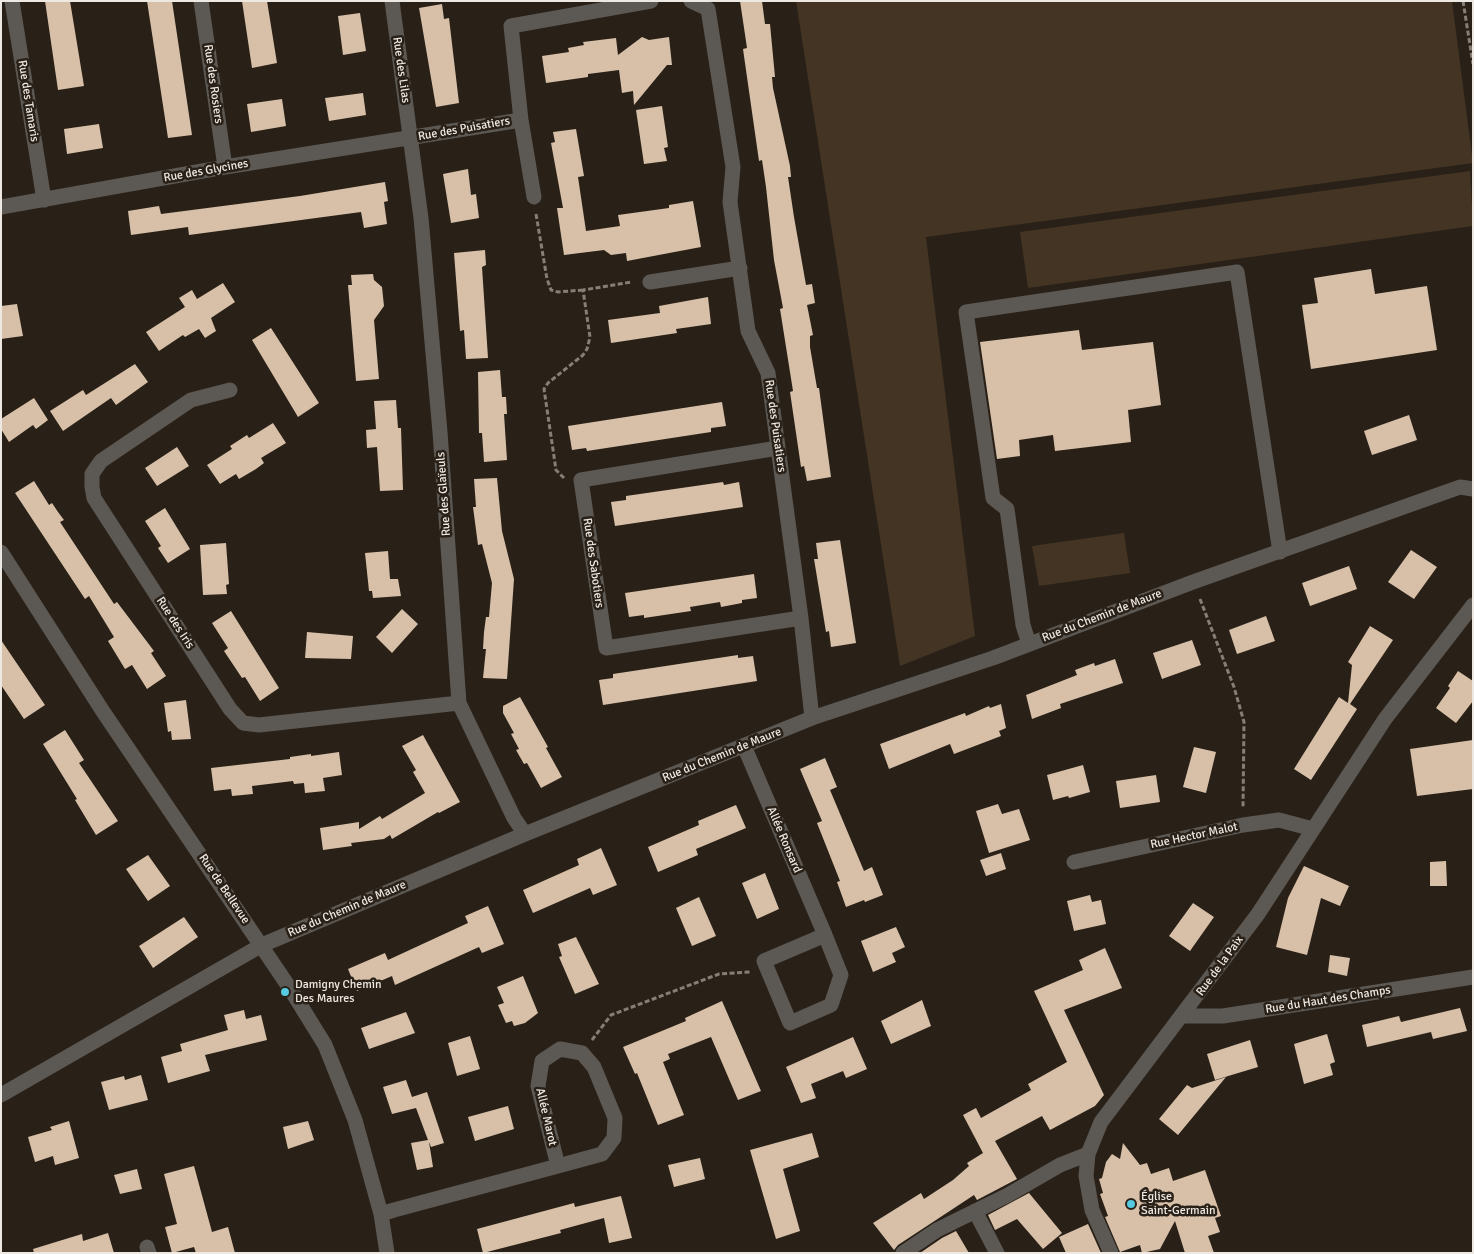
<!DOCTYPE html>
<meta charset="utf-8">
<style>
body{margin:0}
#map{position:relative;width:1474px;height:1254px;overflow:hidden;background:#292118;font-family:Signika,sans-serif}
canvas{display:block}
.frame{position:absolute;inset:0;border:2px solid #eee8e2;pointer-events:none}
</style>
<div id="map">
<canvas width="1474" height="1254"></canvas>
<div class="frame"></div>
</div>
<script>
const context = document.querySelector('canvas').getContext('2d');
context.lineJoin = 'round';
function fillPath(path, color) { context.fillStyle = color; context.fill(path, 'evenodd'); }
const poly = rows => new Path2D(rows.map(r => 'M' + r).join(''));
function strokePath(path, color, width, dash) { context.strokeStyle = color; context.lineWidth = width; context.lineCap = dash ? 'butt' : 'round'; context.setLineDash(dash || []); context.stroke(path); }
function label(font, color, halo, rows, align = 'center') {
  context.font = font + ' Signika,sans-serif'; context.lineWidth = 5; context.setLineDash([]); context.textBaseline = 'middle'; context.strokeStyle = halo; context.fillStyle = color; for (const [text, x, y, turn = 0] of rows) {
    context.save(); context.translate(x, y); context.rotate((+turn || 0) * Math.PI / 180); context.textAlign = isNaN(turn) ? turn : align; if (halo) context.strokeText(text, 0, 0); context.fillText(text, 0, 0); context.restore();
  }
}
fillPath(poly([
 [796,1,1452,1,1473,163,926,237,975,636,900,666],
 [1470,171,1473,226,1028,288,1020,232],
 [1124,533,1130,573,1039,586,1032,546]
]), '#443423');
fillPath(poly([
 [45,1,70,1,84,86,58,90],
 [147,1,172,1,192,135,168,138],
 [242,1,267,1,277,63,252,68],
 [740,1,762,1,765,24,770,24,775,77,772,77,773,88,790,166,791,177,788,177,794,217,806,285,812,284,815,303,807,305,813,335,810,336,810,347,817,388,819,388,831,477,807,481,804,466,801,467,790,392,793,391,780,309,783,308,774,260,766,187,762,160,759,161,743,49,747,48],
 [442,4,444,19,449,18,459,103,436,107,419,8],
 [360,13,366,51,343,55,338,16],
 [642,37,649,40,669,37,672,65,667,65,634,105,633,91,622,93,619,70,588,74,588,77,546,83,542,56,569,52,568,48,584,45,583,42,616,38,618,55],
 [363,93,366,115,329,121,325,98],
 [282,99,286,126,251,132,247,104],
 [662,106,668,147,664,148,667,161,644,164,636,110],
 [99,124,103,148,67,154,64,129],
 [576,129,584,176,578,177,586,231,620,226,618,215,669,208,669,205,693,201,701,247,627,261,626,253,611,255,604,250,564,255,557,208,563,208,551,143,555,142,553,132],
 [468,169,471,195,476,194,479,218,451,223,443,174],
 [385,182,388,201,384,202,387,224,364,228,361,212,189,235,188,227,131,235,128,211,159,206,161,214,300,196],
 [485,250,486,265,482,267,488,358,466,359,464,330,460,331,454,253],
 [1371,269,1375,294,1427,286,1437,350,1311,369,1302,305,1318,303,1314,278],
 [373,274,374,280,382,287,384,306,374,320,379,379,356,381,348,285,352,285,351,275],
 [223,283,235,302,211,318,216,331,205,338,199,329,185,337,183,335,159,351,146,332,185,307,179,298,192,290,197,299],
 [708,297,711,324,676,329,677,333,611,343,608,320,660,313,659,306],
 [17,304,23,336,1,339,1,306],
 [271,328,319,403,298,417,252,340],
 [1079,330,1082,350,1153,342,1161,405,1128,410,1131,442,1055,451,1053,435,1019,440,1020,456,997,459,980,342],
 [135,364,148,382,116,405,111,398,63,431,50,411,83,390,86,395],
 [500,370,502,397,506,397,507,414,504,414,507,460,484,462,482,433,479,433,478,372],
 [34,398,48,420,36,429,33,425,9,442,1,429,1,419],
 [396,400,398,428,401,428,403,490,380,491,377,447,367,448,366,430,376,429,374,401],
 [722,402,726,426,711,428,711,432,587,451,586,448,572,450,568,426],
 [1409,415,1417,440,1372,455,1364,431],
 [273,423,286,443,261,458,264,463,256,469,239,479,236,474,220,484,207,465,232,449,230,446,247,435,249,438],
 [177,447,189,466,157,486,145,468],
 [497,478,502,531,514,579,507,679,483,678,486,649,483,649,484,632,486,617,489,617,492,583,482,544,478,545,473,507,476,507,474,479],
 [34,481,49,505,52,503,58,512,64,520,60,522,114,604,117,602,154,651,151,653,166,676,147,689,132,665,125,669,108,641,114,637,89,596,85,599,15,493],
 [723,482,724,485,739,482,743,507,615,526,611,502,626,500,626,496],
 [165,508,190,549,168,563,158,548,161,546,145,521],
 [840,540,856,643,831,647,829,631,826,632,814,559,818,559,816,543],
 [226,543,229,584,226,585,227,594,203,595,200,545],
 [1411,550,1437,567,1414,599,1388,582],
 [388,551,390,579,398,579,401,596,373,598,372,591,369,591,365,553],
 [1349,566,1357,589,1310,606,1302,583],
 [754,574,757,598,742,600,742,603,721,607,720,602,690,607,691,611,644,618,644,615,629,617,625,593],
 [402,609,418,624,392,653,376,637],
 [231,611,279,688,260,701,245,677,242,678,224,651,228,648,212,623],
 [1266,616,1275,641,1237,654,1229,630],
 [1370,626,1393,640,1350,704,1357,709,1311,780,1294,769,1339,697,1348,703,1352,665,1348,662],
 [307,632,353,636,351,659,305,658],
 [1,640,45,705,24,719,1,685],
 [1192,640,1201,665,1162,679,1153,653],
 [738,655,738,658,753,656,757,681,603,705,599,680,613,678,613,674],
 [1115,659,1123,683,1060,704,1061,708,1032,719,1026,695,1077,675,1075,670,1094,663,1095,666],
 [1458,671,1473,681,1473,701,1456,723,1436,708,1450,688,1448,686],
 [520,697,548,747,546,748,562,777,541,788,527,763,524,764,516,750,519,749,511,734,514,733,503,713,503,706],
 [186,700,191,739,172,740,171,731,168,732,164,703],
 [1001,704,1006,728,999,731,1001,736,954,754,950,744,889,769,880,744,965,713,966,716,989,706,990,708],
 [65,730,84,760,79,763,118,821,96,835,75,800,77,799,43,744],
 [423,735,460,802,439,813,438,812,392,839,390,835,384,839,351,843,352,846,323,850,320,828,359,822,359,829,380,816,382,819,425,793,413,772,416,770,402,746],
 [1473,740,1473,789,1417,796,1410,749],
 [1194,747,1216,752,1206,793,1183,787],
 [339,752,342,775,323,778,325,791,305,793,304,783,294,784,293,781,252,786,253,794,232,796,231,789,214,791,211,768,290,759,290,757,311,754,311,756],
 [825,758,837,787,830,790,864,871,872,867,883,895,865,902,864,900,846,907,837,882,840,881,817,823,822,821,800,769],
 [1083,765,1090,792,1069,798,1068,796,1053,800,1047,775],
 [1156,775,1160,802,1120,808,1116,781],
 [998,804,1002,814,1019,809,1030,840,989,853,976,811],
 [736,805,746,828,696,849,698,855,658,872,648,847,699,825,698,821],
 [601,848,617,885,593,895,590,888,533,913,523,890,579,865,577,859],
 [1001,853,1006,869,986,876,980,860],
 [148,855,170,886,148,901,126,869],
 [1446,861,1447,886,1430,886,1430,862],
 [1304,866,1349,886,1340,906,1321,898,1307,955,1276,947,1288,898],
 [765,873,779,909,757,919,742,883],
 [1090,895,1092,902,1101,900,1106,924,1074,931,1067,901],
 [699,897,716,936,692,946,676,908],
 [1193,903,1214,917,1190,951,1169,936],
 [488,906,504,944,482,953,479,947,395,985,392,976,357,991,348,969,385,953,388,960,468,923,465,916],
 [184,917,198,937,153,968,139,946],
 [896,927,905,947,892,953,896,962,873,972,861,941],
 [576,937,599,984,575,994,559,957,562,956,558,944],
 [1105,948,1122,988,1064,1010,1104,1095,1095,1106,1050,1130,1042,1116,995,1141,1017,1179,977,1200,974,1195,898,1245,894,1250,873,1223,921,1193,924,1199,953,1180,969,1166,967,1163,983,1153,963,1115,976,1108,981,1118,1031,1090,1028,1084,1067,1062,1034,991,1083,970,1079,960],
 [1330,955,1350,958,1347,976,1328,972],
 [523,976,538,1013,525,1023,514,1026,512,1021,506,1023,498,1005,504,1003,497,987],
 [922,1000,931,1026,891,1044,881,1021],
 [722,1001,761,1091,738,1100,711,1037,668,1054,670,1059,663,1062,684,1115,658,1125,637,1073,635,1074,623,1047,686,1021,685,1018],
 [1460,1008,1467,1031,1433,1039,1431,1032,1367,1047,1362,1025,1399,1016,1401,1022],
 [244,1010,246,1019,261,1015,267,1040,205,1055,210,1071,168,1083,161,1057,182,1051,180,1044,228,1030,224,1015],
 [406,1012,415,1033,369,1049,361,1028],
 [1327,1034,1335,1062,1330,1064,1333,1075,1304,1084,1294,1044],
 [470,1036,480,1069,457,1076,448,1043],
 [853,1037,867,1069,846,1078,843,1071,811,1084,816,1098,801,1103,786,1067],
 [1250,1040,1258,1067,1215,1080,1207,1054],
 [141,1075,148,1100,109,1110,101,1082,124,1076,125,1080],
 [1226,1077,1178,1135,1159,1119,1187,1085,1192,1088],
 [406,1080,412,1097,427,1092,444,1143,431,1147,429,1142,433,1167,417,1170,411,1143,428,1140,416,1108,392,1114,383,1087],
 [508,1106,514,1129,475,1141,468,1117],
 [69,1121,79,1158,55,1165,53,1156,35,1162,28,1137,52,1130,50,1127],
 [308,1121,314,1140,288,1149,283,1127],
 [812,1133,819,1157,783,1169,800,1231,776,1239,750,1150],
 [1123,1143,1140,1165,1147,1163,1151,1174,1169,1168,1173,1181,1205,1170,1221,1216,1215,1218,1220,1232,1208,1236,1214,1253,1185,1253,1175,1221,1160,1249,1142,1253,1140,1245,1120,1252,1105,1217,1108,1216,1100,1194,1103,1193,1099,1179,1102,1178,1106,1162,1112,1154,1120,1159],
 [700,1158,705,1179,674,1187,668,1165],
 [194,1166,212,1232,228,1227,235,1253,196,1253,194,1247,172,1253,165,1227,177,1224,164,1174],
 [137,1169,142,1189,120,1194,114,1175],
 [1029,1193,1062,1233,1043,1249,1017,1219,995,1230,988,1215],
 [621,1196,632,1238,609,1243,604,1218,560,1230,561,1233,483,1253,477,1229,574,1203,575,1207],
 [1088,1224,1101,1253,1066,1253,1059,1237],
 [956,1231,969,1253,920,1253,942,1238],
 [108,1233,114,1253,34,1253,33,1249,82,1234,83,1241]
]), '#d8c0a8');
strokePath(poly([
 [1463,1,1473,64],
 [536,214,547,279,551,290,558,292,583,290],
 [564,478,556,470,544,389,548,383,583,355,587,349,590,337,583,290,632,282],
 [1200,599,1234,687,1244,722,1243,807],
 [592,1040,611,1015,719,974,750,972]
]), '#867f77', 3, [5, 2.5]);
strokePath(poly([
 [12,1,44,200],
 [201,1,225,167],
 [392,1,421,218,440,432,459,703,514,818,525,834],
 [691,1,708,9,733,167,730,202,748,331,768,373,801,618,812,718],
 [521,120,534,197],
 [1,207,225,167,521,120,511,26,651,1],
 [650,282,740,268],
 [230,390,191,400,101,461,92,474,92,487,94,498,230,709,243,723,259,725,459,703],
 [778,448,581,480,606,648,801,618],
 [1,552,102,710,291,990,325,1045,355,1120,381,1214,387,1253],
 [1029,644,1023,625,1007,509,993,498,966,312,1237,272,1280,552],
 [744,746,825,935,841,975,831,1005,790,1023,764,961,825,935],
 [1074,862,1243,825,1279,820,1313,829],
 [1182,1016,1223,1016,1473,977],
 [1,1095,262,945,525,834,812,718,993,658,1193,582,1460,487,1473,489],
 [975,1211,997,1253],
 [381,1214,394,1210,558,1166,602,1154,614,1138,615,1118,594,1067,582,1053,560,1049,542,1061,538,1086,558,1166],
 [147,1247,149,1253],
 [903,1253,937,1230,1008,1195,1060,1165,1088,1154],
 [1111,1253,1092,1210,1086,1176,1088,1154,1101,1122,1258,914,1385,719,1473,605]
]), '#5c5853', 15);
for (const [x, y, r, color] of [
 [285,992,5,"#55cae0"],
 [1131,1204,5,"#55cae0"]
]) { const dot = new Path2D(); dot.arc(x, y, r, 0, 2 * Math.PI); context.fillStyle = color; context.fill(dot); strokePath(dot, '#292118', 2); }
label('12px', '#eee8e2', '#292118', [
 ["Rue des Lilas",401,70,82],
 ["Rue des Rosiers",213,84,82],
 ["Rue des Tamaris",28,101,81],
 ["Rue des Puisatiers",464,129,-10],
 ["Rue des Glycines",206,171,-10],
 ["Rue des Puisatiers",775,426,82],
 ["Rue des Glaïeuls",444,494,-94],
 ["Rue des Sabotiers",593,563,82],
 ["Rue du Chemin de Maure",1102,616,-21],
 ["Rue des Iris",175,623,57],
 ["Rue du Chemin de Maure",722,755,-22],
 ["Rue Hector Malot",1194,836,-12],
 ["Allée Ronsard",784,840,67],
 ["Rue de Bellevue",224,889,56],
 ["Rue du Chemin de Maure",347,909,-23],
 ["Rue de la Paix",1220,966,-54],
 ["Rue du Haut des Champs",1328,1000,-9],
 ["Allée Marot",546,1117,77]
]);
label('12px', '#eee8e2', '#292118', [
 ["Damigny Chemin",295,985],
 ["Des Maures",295,999],
 ["Église",1141,1197],
 ["Saint-Germain",1141,1211]
], 'left');
</script>
